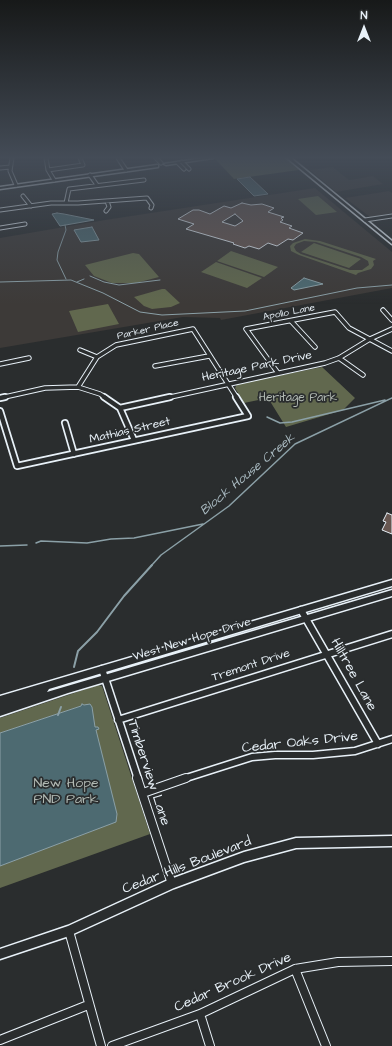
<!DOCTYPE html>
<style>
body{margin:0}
#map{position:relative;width:392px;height:1046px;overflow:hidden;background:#2a2d2e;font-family:"Architects Daughter",sans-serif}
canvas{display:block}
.north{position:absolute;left:344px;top:8px;width:40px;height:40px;-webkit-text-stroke:3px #2a2d2e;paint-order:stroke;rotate:0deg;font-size:11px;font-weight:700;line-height:16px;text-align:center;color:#e8f1f8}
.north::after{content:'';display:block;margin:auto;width:14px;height:18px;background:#e8f1f8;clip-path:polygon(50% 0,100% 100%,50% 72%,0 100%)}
</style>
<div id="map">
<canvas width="392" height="1046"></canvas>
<div class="north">N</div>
</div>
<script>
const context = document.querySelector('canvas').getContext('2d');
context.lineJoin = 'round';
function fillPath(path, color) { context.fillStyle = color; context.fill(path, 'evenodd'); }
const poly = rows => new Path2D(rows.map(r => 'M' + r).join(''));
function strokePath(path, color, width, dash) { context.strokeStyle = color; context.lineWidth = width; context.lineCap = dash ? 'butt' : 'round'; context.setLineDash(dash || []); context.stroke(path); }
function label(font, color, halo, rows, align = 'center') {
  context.font = font + ' "Architects Daughter",sans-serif'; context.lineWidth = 3.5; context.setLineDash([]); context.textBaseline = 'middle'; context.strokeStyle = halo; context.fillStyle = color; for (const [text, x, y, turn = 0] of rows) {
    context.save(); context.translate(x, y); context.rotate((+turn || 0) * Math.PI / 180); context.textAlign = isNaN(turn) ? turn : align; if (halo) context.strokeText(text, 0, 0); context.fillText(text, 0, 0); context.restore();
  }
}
fillPath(poly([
 [333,167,349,180,373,176,383,184,336,192,310,170],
 [315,188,392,252,392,288,221,320,220,318,183,317,0,348,0,238,105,220],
 [389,191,392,193,392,213,370,217,345,198]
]), '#3d3a38');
fillPath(poly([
 [220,158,285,158,299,170,234,179,215,159],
 [318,196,337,212,316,215,298,199],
 [305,239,320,241,376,259,373,261,374,265,371,269,358,273,356,275,299,255,291,251,290,246,293,243],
 [304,241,316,242,361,257,368,261,369,265,362,270,350,270,301,254,296,251,294,247,296,244],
 [314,243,361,259,349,268,301,252],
 [231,251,278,267,264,277,217,261],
 [133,253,139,254,159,277,136,283,112,283,94,276,85,265],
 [216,262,262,278,247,288,201,272],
 [162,289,165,289,180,303,171,307,152,309,144,306,134,297],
 [108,304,119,324,78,332,69,311],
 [322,367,355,398,343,410,286,427,268,398,244,403,235,388,237,384],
 [98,685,102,686,103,689,150,834,0,888,0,718]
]), '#61684e');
const water = poly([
 [250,177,268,194,254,196,237,179,250,177],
 [57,213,64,214,94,220,60,226,52,214,57,213],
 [92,227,99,240,81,242,74,230,92,227],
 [304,278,323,284,294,290,291,288,304,278],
 [82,704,84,705,90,704,92,707,95,727,98,727,99,729,96,730,117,814,116,822,0,866,0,733,81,706,82,704]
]);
fillPath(water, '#4d6a71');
strokePath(water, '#8ba0a7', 1);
strokePath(poly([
 [65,225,66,230,58,252,57,260,66,279],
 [90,276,104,282,119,285,160,280],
 [0,282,71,280,103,293,140,312,162,315,245,311,357,288,392,285],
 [77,282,84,279]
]), '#8ba0a7', 1);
strokePath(poly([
 [267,417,280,423,292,422,385,400],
 [36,543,41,541,87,543,111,539,134,538,203,524],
 [0,546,27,545],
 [151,566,161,555,229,506,295,444,392,398]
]), '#8ba0a7', 1.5);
strokePath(poly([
 [74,667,78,651,97,632,124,596,152,565],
 [58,715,61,707]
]), '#8ba0a7', 2);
const building = poly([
 [242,203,251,205,262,204,274,208,268,212,284,217,281,218,283,220,280,222,292,226,289,228,303,233,293,240,288,239,277,246,268,243,259,249,249,246,245,248,233,244,234,243,186,229,194,224,178,219,193,210,199,210,210,214,224,206,231,208,242,203],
 [235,214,243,221,235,226,222,222,235,214],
 [387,513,392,515,392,534,382,530,386,522,383,521,387,513]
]);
fillPath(building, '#685751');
strokePath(building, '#e8f1f8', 1);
const minorFar4 = poly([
 [12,158,10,171,16,185],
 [46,158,48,170,54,180],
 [118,158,126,170],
 [156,158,161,163],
 [182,162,189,169],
 [178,163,184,169],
 [0,168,10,167],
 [48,170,83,165,80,158],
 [90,175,97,185],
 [23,196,31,206],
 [66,203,69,189,144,180],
 [0,210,51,203,78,203,147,198,152,205,151,208],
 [106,211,109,207,107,201],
 [365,220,392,216],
 [0,228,25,224]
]);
const minorFar3 = poly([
 [383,310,392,320],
 [291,321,315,347],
 [80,350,97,357],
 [339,358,363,375],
 [0,364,29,358],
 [155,366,209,356],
 [278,373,246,329,335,312,349,328,392,351],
 [78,387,97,357,116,345,193,329,237,398],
 [0,398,45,388,78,387,100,394,106,398],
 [166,398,325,363,339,358,370,339,392,329]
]);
const minorFar2 = poly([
 [104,397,120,408,134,440],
 [0,398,5,397],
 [120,408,170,397],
 [0,411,17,466,248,416,236,397],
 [65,423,74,454]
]);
const minorFar1 = poly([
 [301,610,378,744],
 [102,669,138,779],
 [118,720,392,634],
 [183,779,252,757,275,755,313,755,355,751,392,739]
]);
const minor = poly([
 [137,778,172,884],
 [143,793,186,778],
 [69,931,101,1046],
 [295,969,326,1046],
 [200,1014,210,1046],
 [0,1040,88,1005],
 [112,1046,200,1014,295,969,338,962,392,961]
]);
const tertiary = poly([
 [203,158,213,158,166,165,164,164,203,158],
 [157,165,158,165,158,167,0,189,0,187,157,165],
 [392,836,392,846,296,848,244,862,174,888,69,936,0,959,0,949,68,926,168,880,244,852,296,838,392,836]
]);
const secondary = poly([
 [287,158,291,158,392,241,392,244,287,158],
 [392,580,392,586,49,689,47,692,392,590,392,596,68,693,0,716,0,696,392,580]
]);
strokePath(minorFar4, '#e8f1f8', 5);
strokePath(minorFar3, '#e8f1f8', 5.5);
strokePath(minorFar2, '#e8f1f8', 8);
strokePath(minorFar1, '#e8f1f8', 9);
strokePath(minor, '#e8f1f8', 10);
strokePath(tertiary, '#e8f1f8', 3);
strokePath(secondary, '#e8f1f8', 3);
strokePath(minorFar4, '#2a2d2e', 3);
strokePath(minorFar3, '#2a2d2e', 3.5);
strokePath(minorFar2, '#2a2d2e', 4.5);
strokePath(minorFar1, '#2a2d2e', 6);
strokePath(minor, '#2a2d2e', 8);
fillPath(tertiary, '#2a2d2e');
fillPath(secondary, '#2a2d2e');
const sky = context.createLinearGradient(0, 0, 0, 304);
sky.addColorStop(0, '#171919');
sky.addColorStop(0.52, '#444c57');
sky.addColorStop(1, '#444c5700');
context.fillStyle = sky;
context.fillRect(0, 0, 392, 304);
label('10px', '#e8f1f8', '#2a2d2e', [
 ["Apollo Lane",289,313,-11],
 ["Parker Place",148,330,-13]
]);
label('12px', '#e8f1f8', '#2a2d2e', [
 ["Heritage Park Drive",257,367,-12],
 ["Mathias Street",130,431,-13],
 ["West New Hope Drive",192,640,-17],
 ["Tremont Drive",251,666,-18]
]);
label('12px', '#b2bab4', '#2a2d2e', [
 ["Heritage Park",298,398]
]);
label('italic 13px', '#aabbc2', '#2a2d2e', [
 ["Block House Creek",248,475,-40]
]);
label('14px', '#e8f1f8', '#2a2d2e', [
 ["Hilltree Lane",353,675,61],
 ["Cedar Oaks Drive",300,743,-6],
 ["Timberview Lane",148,773,72],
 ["Cedar Hills Boulevard",187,866,-21],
 ["Cedar Brook Drive",233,983,-24]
]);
label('14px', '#b2bab4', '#2a2d2e', [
 ["New Hope",66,784],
 ["PND Park",66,800]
]);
</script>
